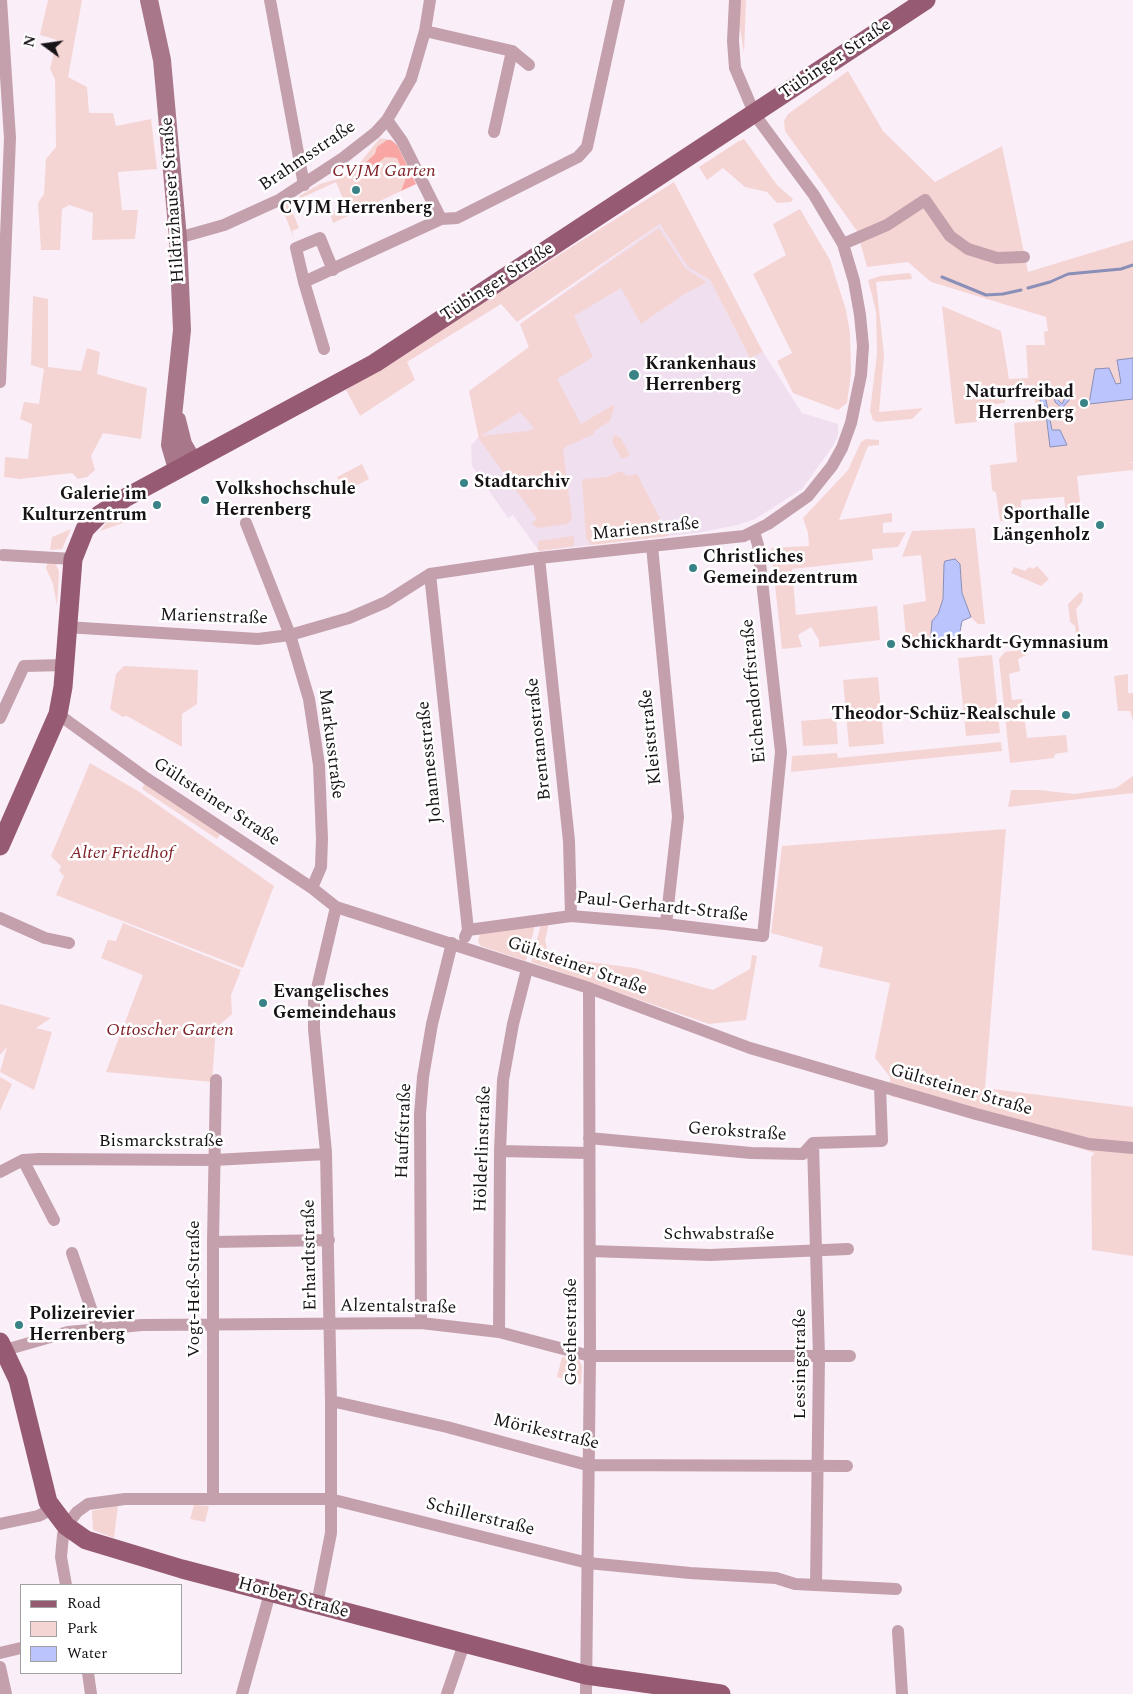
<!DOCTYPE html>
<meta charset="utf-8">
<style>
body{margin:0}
#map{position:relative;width:1133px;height:1694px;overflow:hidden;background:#faeef9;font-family:Spectral,serif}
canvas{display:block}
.legend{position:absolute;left:20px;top:1584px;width:162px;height:90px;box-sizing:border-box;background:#fff;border:1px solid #a2a1a2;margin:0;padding:6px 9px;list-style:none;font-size:15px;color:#171316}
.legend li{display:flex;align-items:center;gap:10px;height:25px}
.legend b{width:25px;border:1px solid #a2a1a2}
.north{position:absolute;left:20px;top:20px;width:50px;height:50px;-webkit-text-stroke:4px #fff;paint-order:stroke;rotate:284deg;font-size:14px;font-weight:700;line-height:20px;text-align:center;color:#171316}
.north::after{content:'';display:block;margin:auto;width:18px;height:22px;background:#171316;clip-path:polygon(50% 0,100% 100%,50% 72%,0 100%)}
</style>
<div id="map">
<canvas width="1133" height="1694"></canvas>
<ul class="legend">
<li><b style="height:6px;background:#965a72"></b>Road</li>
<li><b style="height:14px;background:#f5d5d4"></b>Park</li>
<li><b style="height:14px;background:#bbc4fc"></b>Water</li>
</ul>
<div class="north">N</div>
</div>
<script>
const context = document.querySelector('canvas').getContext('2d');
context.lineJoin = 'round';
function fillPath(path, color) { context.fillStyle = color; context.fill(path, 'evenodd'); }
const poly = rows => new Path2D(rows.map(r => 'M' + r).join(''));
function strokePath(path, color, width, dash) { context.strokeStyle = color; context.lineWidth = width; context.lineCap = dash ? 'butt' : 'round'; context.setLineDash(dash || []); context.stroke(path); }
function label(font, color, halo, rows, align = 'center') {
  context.font = font + ' Spectral,serif'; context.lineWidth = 5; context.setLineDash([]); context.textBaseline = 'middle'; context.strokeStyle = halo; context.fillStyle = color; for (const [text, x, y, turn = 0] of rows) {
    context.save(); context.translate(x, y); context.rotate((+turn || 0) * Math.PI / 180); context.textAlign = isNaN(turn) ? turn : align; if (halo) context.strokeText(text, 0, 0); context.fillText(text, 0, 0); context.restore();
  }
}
fillPath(poly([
 [660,224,688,266,710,280,750,358,763,352,802,413,838,424,838,435,833,446,802,489,755,519,737,525,702,532,539,551,513,515,508,518,472,466,471,446,479,436,469,391,529,347,520,324]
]), '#f0dfef');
fillPath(poly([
 [48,0,82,0,68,77,87,87,89,113,113,113,116,126,151,119,157,169,118,172,122,210,138,210,135,239,92,240,93,213,69,205,62,209,60,250,41,250,38,203,44,194,46,159,56,147,55,79,50,69,57,40,40,35],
 [740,0,746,0,744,53,740,29],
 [848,71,883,131,935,182,1002,146,1028,272,1133,240,1133,462,1128,463,1133,463,1133,470,1077,476,1081,511,1066,513,1064,497,1021,500,1022,519,1000,521,996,493,992,490,990,465,1017,462,1014,423,1037,421,1033,385,1004,387,1005,403,976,406,977,422,955,424,942,306,1001,331,1009,379,1028,378,1026,345,1045,345,1044,332,1048,331,1046,317,931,282,908,262,867,267,857,231,785,131,784,121,788,114],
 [380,138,391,140,397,145,416,184,333,223,330,213,346,206,336,182,301,198,299,196,320,184,344,177,359,164],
 [744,139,777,185,793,199,791,202,777,203,767,192,745,187,723,168,707,180,699,167,739,141],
 [674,182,763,352,750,358,710,280,688,267,660,224,517,322,501,304,407,362,415,380,360,416,346,390],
 [289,203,299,228,292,231,294,239,282,207],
 [800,209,830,260,846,310,850,333,851,374,847,403,838,410,793,393,777,361,792,353,753,274,786,255,773,224],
 [659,228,686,269,707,282,681,296,641,324,621,288,574,316,593,357,557,379,581,424,615,404,610,421,594,431,594,434,567,446,563,450,572,519,567,524,538,528,531,524,537,519,479,439,469,391,529,347,520,324],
 [520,412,534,428,528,431,481,436],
 [908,273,911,274,912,279,876,282,884,355,879,412,923,408,912,419,877,422,873,420,870,411,877,354,876,311,868,280,880,276],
 [33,296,48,299,48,367,81,371,87,348,100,352,97,374,147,388,141,439,103,433,91,456,95,470,87,477,78,479,72,473,20,479,4,477,5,457,28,459,32,424,20,419,24,402,39,404,44,369,31,365],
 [614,435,620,437,630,455,622,459,612,442],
 [866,439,879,440,879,445,868,446,839,520,892,513,892,522,883,523,883,533,906,532,898,547,872,549,873,560,792,569,796,615,877,606,880,640,819,647,819,640,811,627,798,635,802,647,782,649,771,548,809,546,808,533,803,518,848,470,861,442],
 [362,464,369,479,345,491,337,477],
 [620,471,628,476,637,474,669,536,591,545,586,538,582,479,607,477],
 [124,509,129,521,100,531,109,519],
 [975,528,985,624,978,624,971,617,962,593,960,564,945,561,943,599,938,614,932,621,930,645,907,649,903,605,926,601,921,555,902,557,912,531],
 [71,529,62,549,50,550,52,537],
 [574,536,574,546,539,551,538,549,538,541],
 [48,561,56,564,59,572,57,606,53,584,46,568],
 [1037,566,1049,579,1041,586,1011,573,1014,567,1025,571,1029,567,1033,569],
 [1080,592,1083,594,1082,602,1076,609,1080,636,1076,635,1075,626,1070,622,1068,604],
 [1027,649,1028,654,1018,659,1020,671,1009,674,1012,700,1022,699,1027,738,1066,735,1068,752,1055,754,1054,758,1010,763,999,659,1005,652],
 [992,655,1000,733,966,736,958,658],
 [124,666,198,670,197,704,182,714,182,747,127,716,123,717,110,709,116,674],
 [1128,674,1128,693,1133,693,1133,721,1130,711,1118,711,1114,676],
 [878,677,884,744,849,747,843,680],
 [836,718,838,744,803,746,801,721],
 [1001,742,1002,751,791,772,792,756,837,753,838,758],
 [90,763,138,791,274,886,243,968,56,895,64,876,59,871,61,866,51,856],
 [1133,776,1133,793,1008,807,1011,790,1039,790,1074,794,1116,788],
 [146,781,222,832,217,839,142,789],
 [1006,829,985,1088,1133,1107,1133,1256,1092,1250,1091,1157,1095,1153,980,1119,890,1096,890,1077,875,1058,890,983,819,967,823,947,771,933,782,846],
 [123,923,241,970,231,995,232,1014,216,1028,212,1082,106,1072,143,975,101,958,108,940,116,941],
 [549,923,545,940,547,949,567,959,635,968,713,990,750,969,752,955,757,956,746,1020,709,1024,531,962,541,924],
 [535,925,526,961,481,946,478,942,480,933],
 [0,1004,51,1018,36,1028,52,1032,34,1090,0,1072,7,1047,0,1055],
 [0,1077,12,1084,0,1111],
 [562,1357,579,1360,582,1366,581,1384,557,1377],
 [118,1505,114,1538,93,1530,92,1511],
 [194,1505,209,1506,205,1522,190,1519]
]), '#f5d5d4');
fillPath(poly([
 [387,140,391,140,397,145,416,184,401,191,406,178,397,158,385,157,377,164,365,166,364,164,375,154,377,147]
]), '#f8a5a4');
const water = poly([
 [1133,358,1133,399,1089,404,1095,369,1109,368,1116,384,1121,383,1117,360,1133,358],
 [1043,385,1055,389,1057,399,1062,404,1068,392,1072,397,1062,408,1055,402,1053,390,1045,389,1042,397,1046,400,1052,430,1060,430,1067,445,1050,447,1045,406,1040,401,1043,385],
 [955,559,960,564,962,593,971,617,962,621,958,642,930,645,932,621,938,614,943,599,944,564,945,561,955,559]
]);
fillPath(water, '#bbc4fc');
strokePath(water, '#8a8fb7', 1);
strokePath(poly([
 [942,277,986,295,1003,294,1021,290],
 [1028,288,1050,282,1068,274,1121,269,1133,265]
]), '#8a8fb7', 3);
strokePath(poly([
 [270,0,304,185],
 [425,31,512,51,494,132],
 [512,51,529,65],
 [387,120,402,141,441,219],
 [178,238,224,225,279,200,343,158,375,133,387,120,411,79,425,31,430,0],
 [843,244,887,225,925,200,950,236,968,249,997,258,1024,257],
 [304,282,296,248,320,238,333,270],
 [324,349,304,282,441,219,457,218,578,157,587,147,619,0],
 [0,382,10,138,1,0],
 [246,523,290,635,309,699,319,765,322,839,321,867,312,888],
 [652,546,678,817,666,924],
 [3,555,73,559],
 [539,558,569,841,571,916],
 [430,574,468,930,465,937],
 [66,627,258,639,290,635,349,618,386,602,430,574,539,558,744,536,768,524,808,496,832,466,842,448,851,423,861,375,863,346,860,315,854,281,843,244,814,195,755,115,735,68,733,41,735,0],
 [58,714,146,778,312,888,336,907,589,988,750,1048,976,1114,1089,1144,1133,1148],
 [0,718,24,666,65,665],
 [0,918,45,938,69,943],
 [468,930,571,916,666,924,763,936,781,752,758,545,754,532],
 [589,1138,751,1153,803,1154,813,1143,882,1141,880,1086],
 [813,1143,819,1357,816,1585],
 [500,1151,589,1153],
 [23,1160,54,1220],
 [0,1172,23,1160,39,1159,214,1160,326,1154],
 [213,1242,329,1240],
 [590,1251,710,1255,848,1249],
 [72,1253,98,1329],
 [421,1323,420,1114,423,1077,432,1024,452,943],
 [499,1332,500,1151,503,1080,513,1024,527,969],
 [5,1350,68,1332,142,1325,421,1323,499,1332,590,1356,850,1356],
 [331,1401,447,1427,587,1465,847,1466],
 [213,1498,213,1242,216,1080],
 [0,1524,38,1516,53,1509],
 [66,1585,61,1557,63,1535,66,1526,77,1512,88,1504,125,1499,330,1499,588,1563,690,1573,776,1578,795,1584,896,1589],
 [317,1604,331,1533,331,1401,326,1152,314,1029,314,1001,336,907],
 [898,1631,902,1694],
 [0,1653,21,1648],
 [0,1667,6,1694],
 [88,1673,91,1694],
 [242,1694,270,1593],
 [447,1694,464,1644],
 [586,1694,590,1356,589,988]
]), '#c3a0ac', 12);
strokePath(poly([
 [149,0,162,60,178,238,182,330,170,445,177,469],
 [177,420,183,444,193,461]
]), '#a9778a', 18);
strokePath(poly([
 [0,846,58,714,63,687,73,559,85,529,99,515,125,498,375,363,926,0],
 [0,1342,18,1380,48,1502,66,1526,86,1540,182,1569,586,1675,721,1694]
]), '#965a72', 19);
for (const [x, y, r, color] of [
 [356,190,5,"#398286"],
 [634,375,6,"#398286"],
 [1084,403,5,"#398286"],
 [464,483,5,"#398286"],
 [205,500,5,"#398286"],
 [157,505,5,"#398286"],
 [1100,525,5,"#398286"],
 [693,568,5,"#398286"],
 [891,644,5,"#398286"],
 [1066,715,5,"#398286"],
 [263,1003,5,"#398286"],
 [19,1325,5,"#398286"]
]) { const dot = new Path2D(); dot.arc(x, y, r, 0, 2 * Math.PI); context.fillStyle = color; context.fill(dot); strokePath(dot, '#fff', 2); }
label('18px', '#171316', '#fff', [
 ["Tübinger Straße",836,60,-34],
 ["Brahmsstraße",308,157,-34],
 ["Hildrizhauser Straße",174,200,-94],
 ["Tübinger Straße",498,283,-33],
 ["Marienstraße",646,530,-6],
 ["Marienstraße",214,618,2],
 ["Eichendorffstraße",755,691,-95],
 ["Kleiststraße",652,737,-96],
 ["Brentanostraße",540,739,-96],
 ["Markusstraße",330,744,83],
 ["Johannesstraße",431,762,-96],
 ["Gültsteiner Straße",216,803,33],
 ["Paul-Gerhardt-Straße",662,908,6],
 ["Gültsteiner Straße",577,967,19],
 ["Gültsteiner Straße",961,1091,16],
 ["Hauffstraße",405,1131,-88],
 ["Gerokstraße",737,1133,4],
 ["Bismarckstraße",161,1142],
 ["Hölderlinstraße",484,1149,-88],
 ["Schwabstraße",719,1235],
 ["Erhardtstraße",311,1255,-91],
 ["Vogt-Heß-Straße",195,1289,-90],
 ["Alzentalstraße",398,1308,1],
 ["Goethestraße",572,1332,-90],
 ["Lessingstraße",801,1364,-90],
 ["Mörikestraße",546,1433,13],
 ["Schillerstraße",480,1518,14],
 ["Horber Straße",293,1599,15]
]);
label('italic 18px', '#7e2028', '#fff', [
 ["CVJM Garten",384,172],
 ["Alter Friedhof",122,854],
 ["Ottoscher Garten",170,1031]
]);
label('bold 18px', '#171316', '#fff', [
 ["CVJM Herrenberg",356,209,"center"],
 ["Krankenhaus",645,365],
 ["Herrenberg",645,386],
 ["Naturfreibad",1074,393,"right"],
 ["Herrenberg",1074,414,"right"],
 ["Stadtarchiv",474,483],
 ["Volkshochschule",215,490],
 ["Herrenberg",215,511],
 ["Galerie im",147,495,"right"],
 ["Kulturzentrum",147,516,"right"],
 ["Sporthalle",1090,515,"right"],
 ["Längenholz",1090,536,"right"],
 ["Christliches",703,558],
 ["Gemeindezentrum",703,579],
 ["Schickhardt-Gymnasium",901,644],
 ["Theodor-Schüz-Realschule",1056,715,"right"],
 ["Evangelisches",273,993],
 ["Gemeindehaus",273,1014],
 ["Polizeirevier",29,1315],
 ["Herrenberg",29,1336]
], 'left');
</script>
